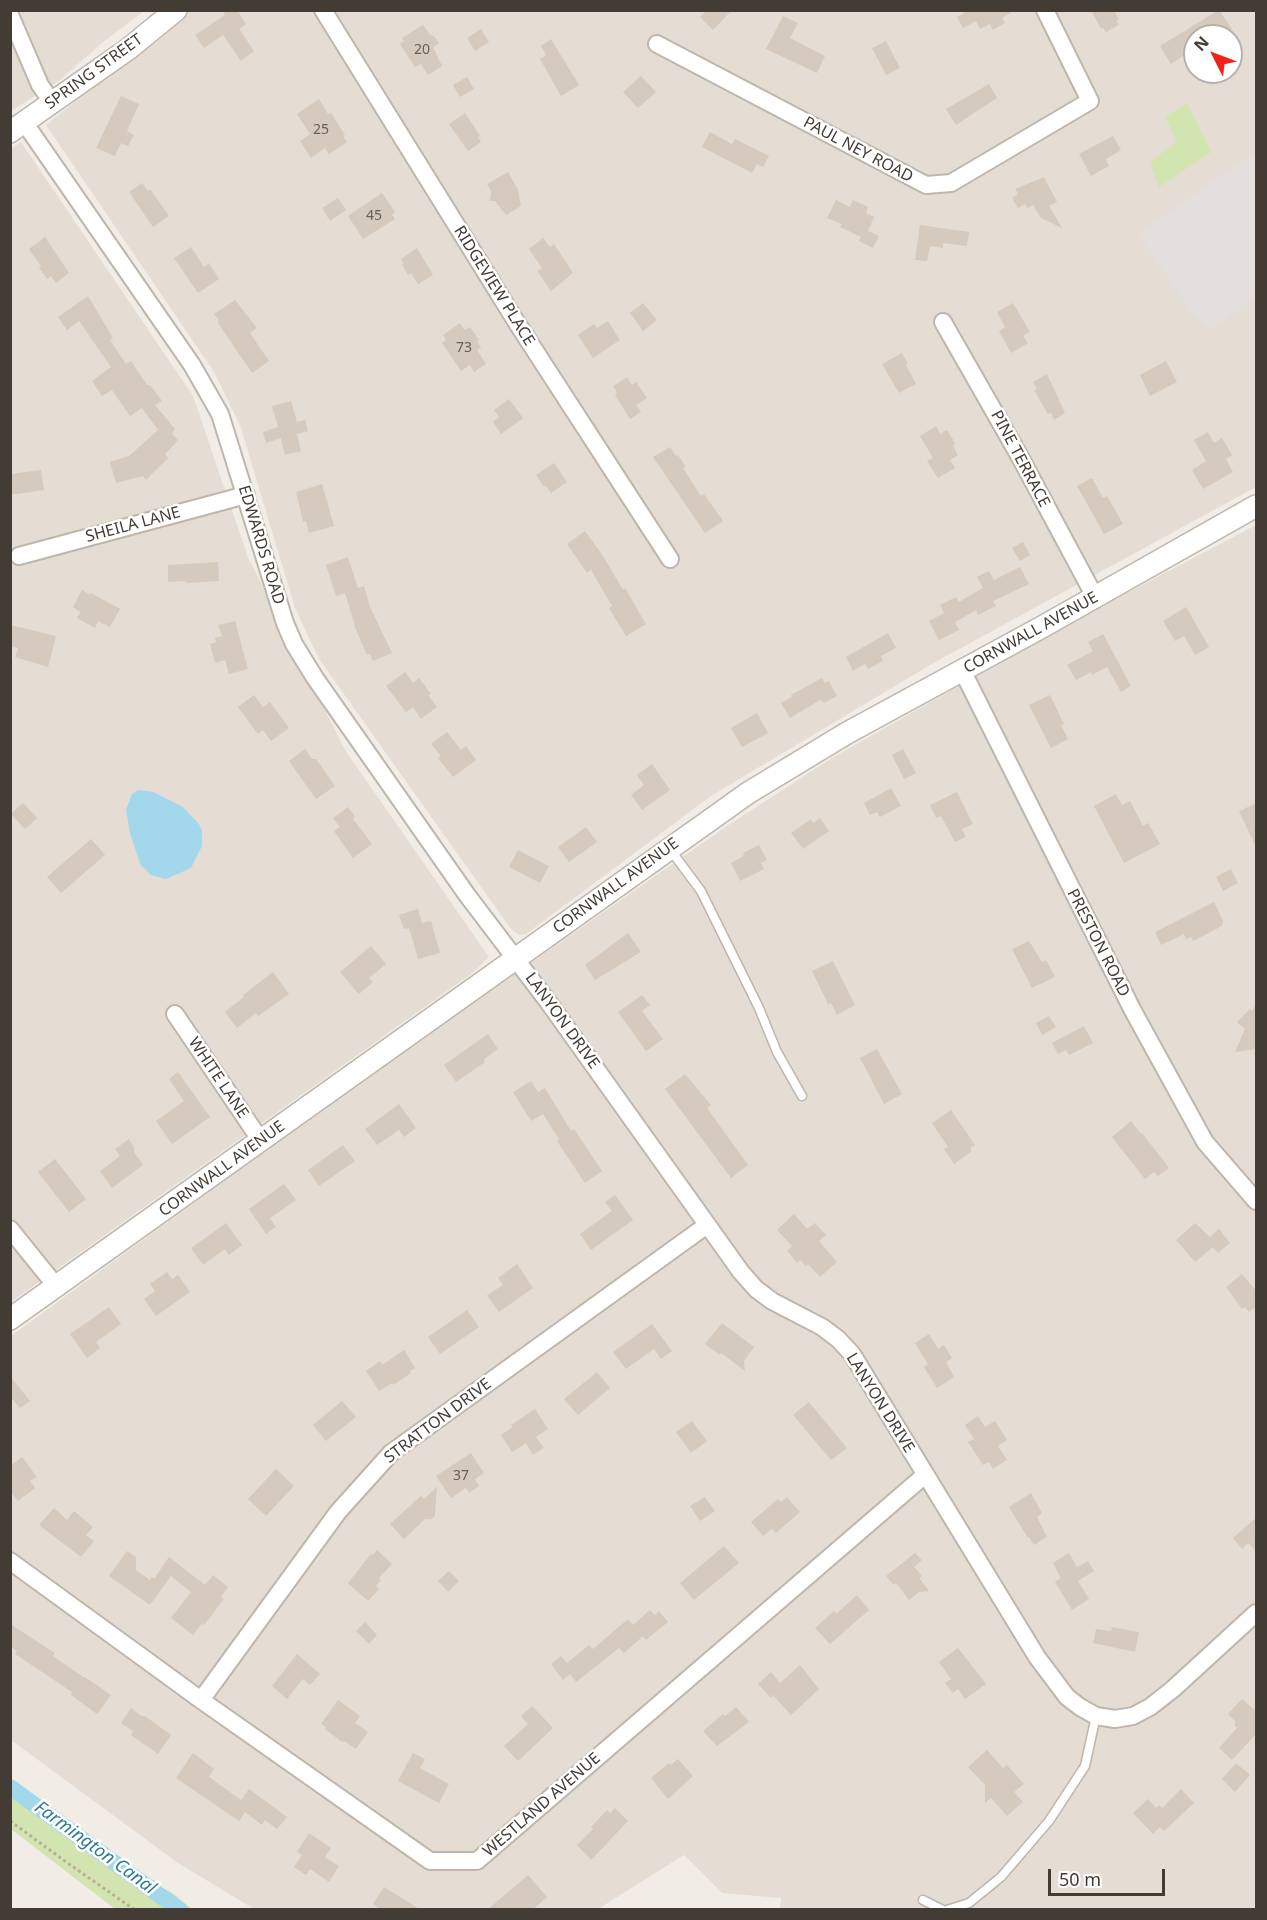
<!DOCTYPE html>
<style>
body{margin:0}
#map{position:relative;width:1267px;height:1920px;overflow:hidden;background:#f1ece5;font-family:"Noto Sans",sans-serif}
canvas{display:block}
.frame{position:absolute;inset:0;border:12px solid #433c35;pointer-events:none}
.north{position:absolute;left:1183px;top:24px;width:60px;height:60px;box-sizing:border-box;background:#fff;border:2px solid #b4b1ae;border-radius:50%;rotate:312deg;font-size:16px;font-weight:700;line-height:24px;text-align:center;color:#433c35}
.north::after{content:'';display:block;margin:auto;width:21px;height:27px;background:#f1241d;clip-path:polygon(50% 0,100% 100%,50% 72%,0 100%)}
.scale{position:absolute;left:1048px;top:1869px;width:117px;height:27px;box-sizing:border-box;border:3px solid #433c35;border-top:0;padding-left:8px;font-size:18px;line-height:21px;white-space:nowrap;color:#433c35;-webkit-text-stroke:4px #fff;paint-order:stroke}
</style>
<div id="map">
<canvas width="1267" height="1920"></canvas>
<div class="frame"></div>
<div class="north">N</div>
<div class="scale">50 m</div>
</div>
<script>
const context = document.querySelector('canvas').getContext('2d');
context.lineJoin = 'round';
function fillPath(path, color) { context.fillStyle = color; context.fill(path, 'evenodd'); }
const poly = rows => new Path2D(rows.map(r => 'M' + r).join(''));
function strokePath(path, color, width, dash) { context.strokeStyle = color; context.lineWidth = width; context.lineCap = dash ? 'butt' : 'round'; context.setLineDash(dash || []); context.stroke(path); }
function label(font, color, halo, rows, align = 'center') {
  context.font = font + ' "Noto Sans",sans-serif'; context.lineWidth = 5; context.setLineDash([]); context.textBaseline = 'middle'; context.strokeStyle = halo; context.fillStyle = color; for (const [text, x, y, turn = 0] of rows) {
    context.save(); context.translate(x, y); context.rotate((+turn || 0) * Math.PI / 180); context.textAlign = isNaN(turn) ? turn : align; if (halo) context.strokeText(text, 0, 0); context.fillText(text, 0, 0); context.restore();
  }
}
fillPath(poly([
 [11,11,144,11,102,43,60,80,11,111],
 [187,11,1256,11,1256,487,930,665,711,796,526,934,519,935,511,929,319,659,295,608,240,425,214,372,46,125],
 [1195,36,1231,36,1231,72,1195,72],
 [21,142,193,396,248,557,345,750,489,957,471,974,11,1302,10,149],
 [1256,525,1256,1909,780,1909,781,1898,722,1893,684,1855,598,1909,254,1909,178,1863,11,1740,11,1336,368,1076,730,824,832,758,1072,622]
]), '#e5ddd3');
fillPath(poly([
 [1187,103,1211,152,1159,187,1150,162,1177,142,1165,117],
 [10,1778,74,1828,108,1848,141,1876,154,1880,162,1888,171,1892,192,1909,115,1909,11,1829]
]), '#d2e4af');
fillPath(poly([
 [1256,152,1256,297,1208,331,1176,290,1138,233]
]), '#e2dfdd');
fillPath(poly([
 [138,790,153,792,183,807,199,824,202,831,202,846,191,868,166,879,151,875,140,864,130,833,126,810,132,794]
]), '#a3d7ec');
strokePath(poly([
 [10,1787,180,1910]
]), '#a3d7ec', 16);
fillPath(poly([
 [222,10,237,10,246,24,239,29,254,51,241,61,223,35,204,48,195,35,225,15],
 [707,10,732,10,713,30,700,17],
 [969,10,1015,10,1002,18,1005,23,993,30,990,24,980,29,976,21,963,28,957,17],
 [1091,10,1114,10,1119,20,1116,21,1119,25,1106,32,1103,28,1101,29],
 [1219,10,1232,29,1221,36,1195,36,1195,48,1171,64,1160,46],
 [783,16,798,23,790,38,825,56,817,73,766,49],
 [423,25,430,35,434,36,439,43,433,47,442,66,428,75,421,64,415,67,400,44,404,41,402,38],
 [481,29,489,42,475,51,467,38],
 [551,39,579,85,561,96,540,59,546,55,541,46],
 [886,41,900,68,886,75,872,48],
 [641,76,656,92,638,108,623,92],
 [467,77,474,89,460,97,453,85],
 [989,84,997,98,956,125,946,109],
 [121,96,139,104,127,131,134,135,128,146,121,143,115,156,96,148],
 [319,99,328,114,331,113,345,135,343,136,347,142,329,154,325,148,311,158,300,141,310,134,297,114],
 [465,113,480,136,478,137,481,142,468,151,449,124],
 [710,132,732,144,735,139,769,156,763,167,757,164,752,173,702,147],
 [1113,136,1121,150,1106,159,1109,166,1091,176,1079,154],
 [508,172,518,190,521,206,506,215,495,201,490,201,491,191,487,184],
 [1044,177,1057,202,1049,206,1062,228,1041,218,1033,205,1027,208,1025,204,1018,208,1012,198,1018,194,1015,189],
 [142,183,148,191,150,189,169,216,153,227,129,192],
 [382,193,395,212,392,215,395,219,363,239,348,216],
 [338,198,346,210,330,221,322,208],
 [836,200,850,207,853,200,868,207,866,213,874,217,868,231,879,236,873,248,859,241,861,237,840,227,842,224,827,218],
 [920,225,969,232,967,246,943,243,943,248,930,246,927,261,915,260],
 [45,237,69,273,56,283,51,276,47,279,39,268,41,266,29,249],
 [543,238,550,247,554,244,573,273,551,291,537,271,542,268,529,249],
 [191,247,204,267,209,263,219,279,198,293,174,258],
 [417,248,433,275,418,284,411,273,408,275,402,265,404,264,401,259],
 [88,296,113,338,110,340,126,364,131,361,147,385,150,385,162,401,155,405,175,429,172,434,178,440,165,454,168,458,146,480,143,476,116,483,110,462,129,456,158,430,142,408,130,416,112,390,102,396,92,381,111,367,79,321,67,330,58,317],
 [235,300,257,328,250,333,269,361,252,373,218,323,219,320,214,314],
 [643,303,657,320,643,331,630,313],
 [1013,303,1030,332,1023,336,1028,343,1011,353,999,331,1005,327,997,312],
 [608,321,620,340,593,358,578,335,594,324,597,328],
 [460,323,465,330,470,327,479,340,477,341,481,348,477,350,486,364,474,372,470,365,461,371,442,343,446,340,443,335],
 [902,353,908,364,906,365,916,384,899,393,882,364],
 [1166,361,1177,382,1150,396,1140,375],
 [1047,374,1065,413,1054,420,1051,413,1048,414,1034,390,1037,389,1033,382],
 [627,377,632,385,636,382,647,398,636,405,641,412,630,419,615,395,617,393,613,386],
 [509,399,523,418,501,434,493,422,499,417,494,410],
 [291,401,297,422,305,420,308,431,297,434,301,451,285,455,281,438,266,443,263,432,278,427,272,406],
 [936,426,940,434,947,430,955,443,953,446,958,455,950,460,955,468,938,478,927,461,933,458,920,436],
 [1208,432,1214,443,1222,438,1232,455,1226,459,1233,472,1203,489,1192,470,1206,461,1194,440],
 [670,447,676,456,678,455,686,467,683,468,701,496,704,494,723,521,705,533,653,457],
 [554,463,567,482,551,493,546,486,544,487,536,475],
 [41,470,44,490,10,495,10,474],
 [1092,478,1103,498,1107,496,1123,524,1104,534,1077,486],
 [322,484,334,526,309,533,306,521,303,522,296,492],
 [585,531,603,556,623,590,625,588,646,624,626,636,609,608,612,606,591,570,587,573,567,544],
 [1023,542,1030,555,1020,561,1012,548],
 [348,557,358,588,364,586,370,607,392,653,373,661,370,654,367,655,354,625,355,625,345,593,336,596,326,565],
 [218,562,219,581,186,583,185,581,168,582,168,565],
 [1020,567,1029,584,993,601,996,606,978,615,976,610,955,622,959,630,939,640,929,621,944,613,940,605,956,597,959,602,983,588,977,577,989,571,994,580],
 [82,590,90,595,91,593,120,609,110,627,98,621,95,628,77,618,81,612,73,607],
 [1186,607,1209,647,1195,655,1184,636,1175,641,1163,621],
 [235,621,248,669,229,674,225,660,215,663,210,644,216,642,215,638,222,636,218,625],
 [10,625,56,636,48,667,15,657,18,648,10,646],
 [888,633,896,648,881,656,883,661,868,669,865,664,853,671,846,657],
 [1103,634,1131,686,1121,692,1107,667,1092,675,1091,672,1076,680,1067,665,1093,651,1088,642],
 [405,672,413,683,419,678,431,694,428,695,437,707,421,719,413,707,406,712,386,686],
 [822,678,825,683,829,681,837,696,824,703,820,700,790,718,781,703,792,697,791,695],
 [254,695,263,707,270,702,289,728,271,741,263,730,258,734,238,707],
 [1050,695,1064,724,1061,725,1068,739,1051,748,1029,705],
 [757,713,768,733,742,747,731,728],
 [447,732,461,750,466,746,476,760,453,777,438,758,441,756,431,744],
 [305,749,312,759,316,759,335,786,316,799,289,761],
 [903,749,916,773,904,779,892,755],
 [652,764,670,790,642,810,631,795,644,785,637,775],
 [891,788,901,806,880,817,877,812,870,815,864,803],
 [957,792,973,824,962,829,966,837,955,842,941,816,936,818,930,805],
 [1116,794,1122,805,1130,801,1143,826,1148,823,1160,844,1124,863,1094,806],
 [23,803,37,818,25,829,11,814],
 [1257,803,1257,849,1239,811],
 [348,807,355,817,353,819,372,844,353,858,334,831,340,827,333,818],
 [820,818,829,831,803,849,791,833,811,819,813,823],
 [586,827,597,842,569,862,558,847],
 [91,839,105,855,61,893,47,877],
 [759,845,767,860,761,863,764,869,740,881,731,863,744,856,743,853],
 [518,850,549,866,540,883,509,867],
 [1231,869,1238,883,1223,891,1216,877],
 [1214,902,1223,921,1222,926,1193,941,1191,937,1186,939,1184,934,1161,945,1155,932],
 [418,909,422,923,431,921,440,953,418,959,409,928,404,929,399,915],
 [628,933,641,952,595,980,585,965],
 [1029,941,1042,962,1046,960,1055,977,1032,988,1012,949],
 [371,946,386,964,369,978,373,982,359,994,340,972],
 [833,961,855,1005,837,1015,831,1003,828,1004,812,971],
 [273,972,289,994,258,1016,256,1013,237,1028,225,1012,244,997,243,995],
 [642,995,650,1005,642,1011,663,1039,646,1051,618,1012],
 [1257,1002,1257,1049,1235,1052,1245,1029,1237,1022,1250,1009,1252,1011],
 [1049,1016,1056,1027,1042,1035,1036,1023],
 [1084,1026,1093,1043,1069,1055,1066,1050,1058,1054,1052,1043],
 [488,1034,498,1049,484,1059,485,1062,456,1082,444,1065],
 [877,1049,902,1094,884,1104,860,1058],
 [178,1072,210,1117,172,1144,156,1121,184,1101,169,1079],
 [685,1074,711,1105,707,1108,748,1165,731,1178,665,1089],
 [531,1081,538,1092,545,1088,571,1131,574,1129,602,1171,585,1183,557,1141,559,1139,543,1114,531,1121,513,1092],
 [399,1104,416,1128,404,1137,399,1130,377,1145,365,1129],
 [951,1110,975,1145,970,1148,972,1151,954,1164,944,1149,948,1147,932,1123],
 [1131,1121,1141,1134,1142,1133,1169,1168,1158,1176,1154,1172,1145,1179,1112,1137],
 [129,1139,134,1147,134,1152,143,1165,112,1188,100,1171,120,1156,115,1149],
 [343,1145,355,1161,319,1186,308,1170],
 [55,1159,86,1199,69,1212,38,1172],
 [284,1184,296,1200,270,1218,276,1227,266,1234,249,1209],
 [615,1195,633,1220,591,1250,580,1234,612,1211,605,1202],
 [794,1214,807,1229,815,1223,826,1235,819,1241,837,1262,820,1277,808,1264,806,1266,800,1260,797,1263,787,1251,792,1246,777,1230],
 [226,1223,242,1245,229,1255,225,1249,203,1265,191,1248],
 [1195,1223,1210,1237,1219,1229,1230,1243,1218,1253,1213,1247,1195,1262,1176,1240],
 [517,1264,533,1288,499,1312,487,1295,503,1285,498,1278],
 [167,1272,172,1279,178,1275,190,1292,156,1316,144,1299,155,1291,150,1284],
 [1242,1274,1257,1292,1257,1306,1249,1312,1245,1307,1242,1309,1226,1287],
 [109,1307,121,1324,96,1342,100,1348,87,1358,70,1334],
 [467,1310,479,1327,440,1354,428,1337],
 [722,1323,754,1347,744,1361,745,1371,721,1353,720,1355,705,1344],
 [652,1324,672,1351,661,1359,654,1349,626,1369,613,1352],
 [929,1334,938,1349,944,1345,952,1358,946,1362,954,1377,937,1388,924,1367,928,1364,915,1343],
 [404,1350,415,1368,410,1371,411,1373,393,1385,392,1383,379,1391,366,1371,380,1361,382,1365],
 [597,1372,610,1388,578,1415,564,1399],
 [10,1376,30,1401,20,1408,10,1396],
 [342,1401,356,1417,326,1441,313,1425],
 [809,1402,847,1448,831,1460,793,1415],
 [535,1409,548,1429,536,1437,544,1448,533,1455,526,1443,512,1452,501,1435,513,1427,511,1425],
 [978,1416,985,1427,995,1421,1007,1440,998,1446,1007,1460,993,1469,989,1462,983,1465,968,1442,974,1439,965,1425],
 [692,1421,707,1441,691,1453,676,1432],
 [471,1453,484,1473,475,1479,479,1486,469,1493,466,1488,451,1498,436,1476],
 [22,1457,37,1477,30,1481,35,1488,18,1501,10,1491,10,1466],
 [276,1469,294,1486,266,1516,248,1499],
 [437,1487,435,1516,431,1519,425,1519,404,1539,390,1524,421,1496,424,1499],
 [1031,1493,1042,1513,1037,1517,1047,1537,1034,1545,1029,1537,1028,1538,1009,1507],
 [705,1497,715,1511,700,1521,690,1506],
 [787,1497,800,1512,776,1533,772,1529,763,1536,751,1522,778,1499,781,1502],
 [54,1508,67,1520,74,1511,93,1527,86,1535,94,1541,81,1557,39,1525],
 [1257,1517,1257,1552,1248,1543,1242,1549,1233,1538],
 [724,1546,739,1563,694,1600,680,1583],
 [377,1550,392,1564,379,1578,381,1580,376,1586,379,1589,368,1601,348,1583,371,1554,373,1555],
 [127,1551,136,1557,136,1570,150,1580,152,1577,154,1579,169,1557,205,1585,213,1575,228,1587,221,1597,224,1599,204,1625,202,1623,193,1635,171,1618,191,1592,171,1576,150,1605,109,1576],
 [915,1553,922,1560,914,1567,922,1576,919,1578,929,1591,919,1592,909,1600,896,1583,894,1585,886,1576],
 [1069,1553,1077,1567,1088,1561,1094,1571,1078,1581,1089,1599,1072,1610,1055,1582,1061,1578,1053,1563],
 [449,1571,459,1581,448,1592,438,1581],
 [857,1595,869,1610,830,1644,815,1628,834,1611,836,1614],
 [650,1610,655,1615,659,1611,668,1622,646,1640,643,1636,624,1653,619,1648,576,1682,570,1674,563,1680,551,1664,561,1656,567,1663,589,1645,593,1649,628,1619,633,1625],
 [365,1622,377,1635,369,1644,356,1631],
 [10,1624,55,1653,53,1656,83,1677,85,1677,111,1695,97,1714,71,1695,72,1692,15,1654,17,1651,10,1646],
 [1112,1627,1139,1632,1135,1652,1093,1643,1096,1629,1111,1631],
 [958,1648,986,1684,965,1699,958,1689,953,1693,945,1683,951,1679,939,1662],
 [297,1654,320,1674,310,1685,303,1679,287,1699,272,1686],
 [800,1665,819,1689,791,1715,773,1695,771,1698,758,1684,771,1672,780,1683],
 [1242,1699,1257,1712,1257,1733,1232,1760,1219,1748,1237,1728,1234,1725,1236,1722,1228,1714],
 [338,1700,360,1716,355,1723,368,1732,356,1749,344,1741,342,1742,325,1729,326,1727,321,1724],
 [532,1706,553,1728,518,1761,504,1746,528,1724,521,1716],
 [736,1707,749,1722,717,1746,703,1731,723,1714,725,1716],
 [131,1708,141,1716,145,1716,171,1735,158,1754,131,1735,133,1731,121,1723],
 [987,1750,1003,1768,1007,1765,1024,1784,1014,1792,1023,1802,1007,1816,991,1798,985,1803,985,1785,968,1767],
 [193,1753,214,1769,209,1777,241,1800,249,1789,287,1817,277,1829,265,1820,262,1825,245,1812,239,1821,176,1778],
 [413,1753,425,1759,420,1768,449,1784,439,1803,398,1781],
 [678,1759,693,1776,668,1799,651,1778,669,1763,671,1765],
 [1236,1763,1250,1775,1235,1792,1222,1779],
 [1181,1789,1194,1803,1164,1831,1160,1827,1153,1834,1133,1813,1148,1799,1156,1808,1159,1805,1162,1808],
 [615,1808,628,1821,591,1860,577,1845,593,1829,591,1827,607,1810,610,1813],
 [309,1833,331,1848,325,1857,339,1866,329,1882,310,1869,306,1875,294,1867,302,1855,297,1852],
 [528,1875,547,1897,532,1910,487,1910],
 [384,1887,421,1910,382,1910,373,1904]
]), '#d6c9be');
const service = poly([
 [669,848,701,891,759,1008,777,1052,802,1096],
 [923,1900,943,1910],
 [947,1910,969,1903,1001,1877,1049,1821,1085,1766,1096,1716]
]);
const minor = poly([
 [323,10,517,323,670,559],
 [10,15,40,85,52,102],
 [657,44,926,185,951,183,1090,101,1045,10],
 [24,122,192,365,220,414,285,623,294,644,315,678,467,895,549,1003,741,1272,756,1289,772,1301,822,1327,838,1339,852,1354,1037,1657,1067,1697,1080,1707,1096,1716,1115,1719,1133,1716,1150,1707,1173,1689,1256,1613],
 [943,322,1020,457,1095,597],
 [19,556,246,495],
 [962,670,1132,1009,1205,1142,1256,1201],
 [175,1014,261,1141],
 [10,1229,56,1286],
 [10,1561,201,1700,430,1861,477,1861,925,1475],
 [201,1700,338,1512,391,1453,707,1225]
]);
const tertiary = poly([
 [10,132,127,50,176,10],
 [10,1319,748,793,847,733,1042,627,1256,506]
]);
strokePath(service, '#bfb6ab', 11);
strokePath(minor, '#bfb6ab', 20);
strokePath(tertiary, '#bfb6ab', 24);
strokePath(poly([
 [10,1821,69,1864,135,1910]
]), '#bead9a', 3, [3, 3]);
strokePath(service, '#fff', 8);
strokePath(minor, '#fff', 16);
strokePath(tertiary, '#fff', 21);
label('14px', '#685f57', null, [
 ["20",422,50],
 ["25",321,130],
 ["45",374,216],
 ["73",464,348],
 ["37",461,1476]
]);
label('16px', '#433c35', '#fff', [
 ["SPRING STREET",94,72,-36],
 ["PAUL NEY ROAD",858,150,28],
 ["RIDGEVIEW PLACE",494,286,58],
 ["PINE TERRACE",1020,459,62],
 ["SHEILA LANE",133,525,-15],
 ["EDWARDS ROAD",261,545,73],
 ["CORNWALL AVENUE",1031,633,-29],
 ["CORNWALL AVENUE",616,886,-36],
 ["PRESTON ROAD",1098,943,63],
 ["LANYON DRIVE",562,1021,54],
 ["WHITE LANE",218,1078,56],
 ["CORNWALL AVENUE",222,1169,-36],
 ["LANYON DRIVE",880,1403,58],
 ["STRATTON DRIVE",438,1421,-37],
 ["WESTLAND AVENUE",542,1805,-41]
]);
label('italic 18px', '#30799b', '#fff', [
 ["Farmington Canal",95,1848,36]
]);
</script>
